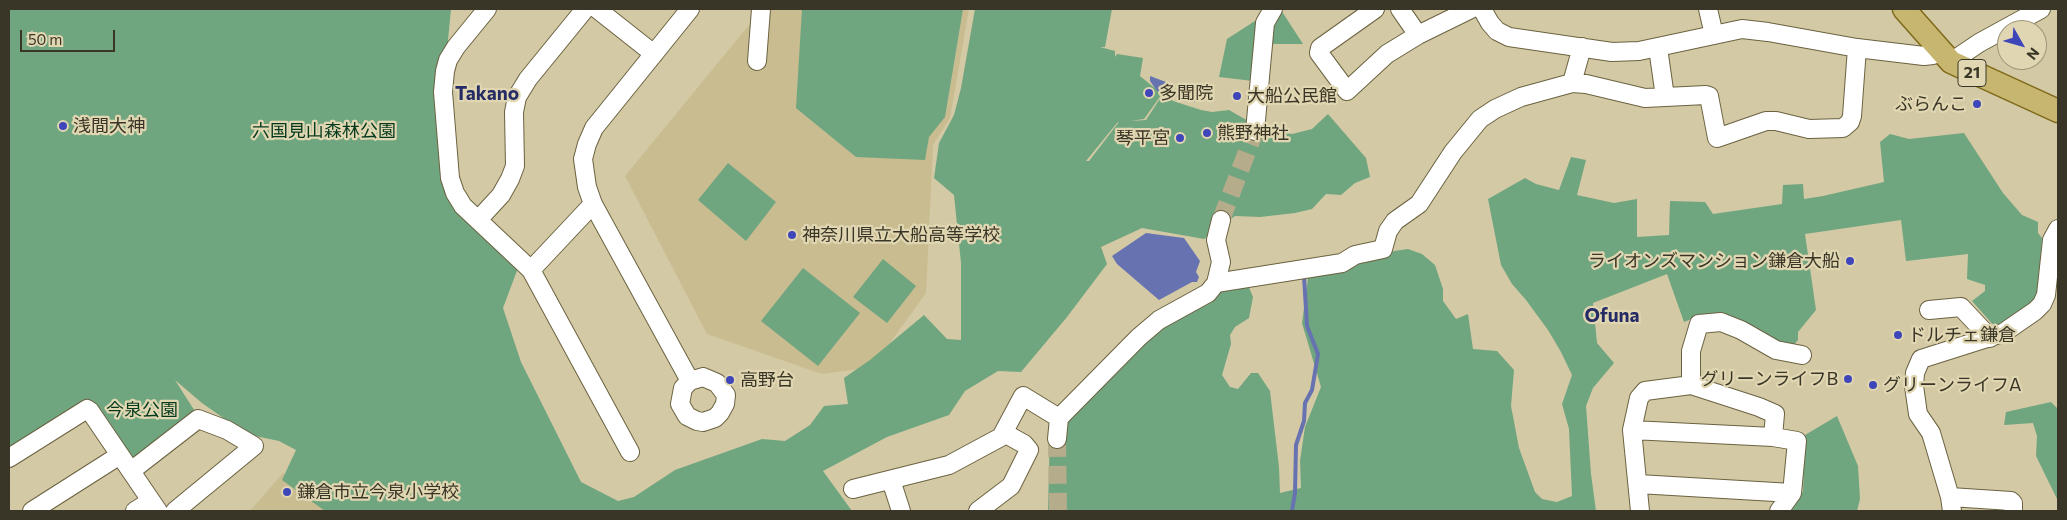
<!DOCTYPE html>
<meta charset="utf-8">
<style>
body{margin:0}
#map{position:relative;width:2067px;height:520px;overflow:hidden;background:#d3c9a4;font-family:Commissioner,sans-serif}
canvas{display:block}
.frame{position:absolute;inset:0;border:10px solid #3a3627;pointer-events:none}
.north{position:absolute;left:1997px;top:20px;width:50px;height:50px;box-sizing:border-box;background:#e0d6b1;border:1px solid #9e967a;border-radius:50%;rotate:128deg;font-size:14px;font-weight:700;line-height:20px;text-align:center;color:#3a3627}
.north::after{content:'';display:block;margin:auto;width:18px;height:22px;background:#3e46ba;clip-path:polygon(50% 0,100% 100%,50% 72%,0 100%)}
.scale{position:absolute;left:20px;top:30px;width:95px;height:22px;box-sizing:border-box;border:2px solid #3a3627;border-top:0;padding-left:6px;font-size:15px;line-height:18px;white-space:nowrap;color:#3a3627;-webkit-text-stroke:4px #e0d6b1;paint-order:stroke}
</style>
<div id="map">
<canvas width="2067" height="520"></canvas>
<div class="frame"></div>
<div class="north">N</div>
<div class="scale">50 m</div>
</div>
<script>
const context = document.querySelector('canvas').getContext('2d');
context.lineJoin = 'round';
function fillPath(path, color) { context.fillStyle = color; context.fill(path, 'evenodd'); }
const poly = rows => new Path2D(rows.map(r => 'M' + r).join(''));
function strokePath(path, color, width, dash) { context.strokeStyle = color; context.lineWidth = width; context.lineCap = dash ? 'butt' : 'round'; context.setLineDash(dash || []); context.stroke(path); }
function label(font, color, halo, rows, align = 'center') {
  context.font = font + ' Commissioner,"Noto Sans JP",sans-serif'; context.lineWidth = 4.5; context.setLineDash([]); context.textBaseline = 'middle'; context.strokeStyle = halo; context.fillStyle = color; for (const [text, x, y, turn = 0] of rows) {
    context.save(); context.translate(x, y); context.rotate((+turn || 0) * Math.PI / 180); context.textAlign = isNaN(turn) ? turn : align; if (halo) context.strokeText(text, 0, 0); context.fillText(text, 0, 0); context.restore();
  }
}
fillPath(poly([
 [755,9,969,9,950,118,933,145,926,293,884,351,859,369,822,374,707,334,625,176,754,19],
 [283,473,332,511,250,511]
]), '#c8bc90');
fillPath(poly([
 [9,9,451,9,443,92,455,193,521,260,503,308,521,362,581,482,618,501,634,497,675,470,762,439,785,441,810,425,824,406,848,404,844,378,870,360,924,315,947,339,961,340,961,263,954,195,934,178,939,143,954,115,961,88,975,9,1112,9,1105,47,1100,47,1115,51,1115,57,1117,54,1143,58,1140,76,1162,94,1144,119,1130,121,1146,120,1163,94,1168,96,1173,101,1201,110,1212,112,1229,110,1250,122,1259,130,1268,131,1292,134,1312,129,1328,114,1366,158,1370,177,1355,183,1341,195,1326,194,1312,209,1295,213,1260,217,1235,216,1204,239,1142,228,1101,247,1107,264,1067,317,1021,372,998,371,965,391,949,415,887,437,823,471,852,511,325,511,282,480,296,450,279,441,246,434,202,403,175,380,196,413,137,460,130,457,92,403,9,450],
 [1119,122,1089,161,1086,161,1117,123],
 [802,9,963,9,945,117,929,137,925,160,856,157,796,108],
 [1281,10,1303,44,1270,44,1273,15],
 [1258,19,1253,81,1219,77,1227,39],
 [1964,133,2003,193,2022,215,2038,222,2038,233,2042,238,2039,293,2035,300,2026,310,1995,327,1972,301,1985,291,1985,285,1967,279,1968,254,1906,261,1901,220,1805,234,1816,310,1798,332,1798,340,1791,348,1742,321,1728,316,1699,316,1684,322,1667,274,1593,303,1597,343,1614,363,1593,388,1586,406,1591,474,1596,511,1048,511,1050,427,1108,373,1178,316,1207,304,1220,292,1248,285,1253,297,1249,318,1235,327,1230,335,1231,344,1222,375,1230,387,1238,389,1251,373,1258,373,1270,391,1279,467,1280,493,1301,488,1300,461,1305,427,1321,387,1302,323,1309,270,1361,256,1408,249,1422,254,1435,265,1443,289,1443,301,1456,319,1468,314,1473,349,1497,351,1514,370,1511,406,1519,448,1535,492,1542,499,1557,502,1572,496,1569,429,1562,404,1572,375,1561,352,1548,330,1526,300,1512,284,1501,265,1488,199,1525,178,1536,184,1559,190,1571,157,1586,160,1577,195,1614,203,1637,199,1637,237,1669,235,1670,201,1705,202,1713,214,1782,204,1783,185,1803,184,1804,199,1823,196,1884,182,1880,142,1890,134,1909,139],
 [728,163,776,202,746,241,698,200],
 [883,259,916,286,887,323,853,297],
 [803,268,860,313,818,366,761,321],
 [2051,402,2058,409,2058,501,2036,456,2037,436,2033,423,2004,425,2006,412],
 [1837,416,1858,466,1860,499,1857,511,1788,511,1799,499,1803,491,1805,435]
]), '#6fa680');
fillPath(poly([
 [1150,76,1166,82,1170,91,1174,94,1198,97,1199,102,1184,101,1168,92,1157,91,1150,81],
 [1146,233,1184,238,1200,261,1196,272,1199,277,1197,282,1192,282,1159,300,1117,264,1112,256]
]), '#6673b0');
strokePath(poly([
 [1292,511,1295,493,1296,445,1304,421,1305,403,1312,390,1318,354,1307,326,1304,276]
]), '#6673b0', 4);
strokePath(poly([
 [1221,220,1255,131],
 [1057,439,1058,511]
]), '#b4ac8b', 18, [18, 9]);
const minor = poly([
 [487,9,456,47,448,60,445,71,443,92,450,178,455,193,463,206,531,270,630,452],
 [597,9,654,54],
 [1375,9,1320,48,1319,53,1347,91,1387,54,1418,35,1471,9],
 [1400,9,1418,35],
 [1482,9,1490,23,1497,31,1509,37,1612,52,1639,51,1742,29,1768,32,1857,48,1924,56,1933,55,1940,51],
 [1708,9,1714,35],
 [1658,48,1665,97],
 [757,61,761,9],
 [1951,62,1979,43,2041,9],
 [1572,83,1582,47],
 [1255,131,1265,23,1273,9],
 [478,220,501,195,510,179,515,166,514,112,517,97,528,79,585,9],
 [531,270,593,204],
 [1216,283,1342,263,1355,255,1383,249,1388,231,1395,221,1419,204,1453,152,1480,119,1495,109,1521,97,1572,83,1586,84,1645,98,1706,95,1709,96,1717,138,1766,121,1776,121,1809,129,1843,128,1850,122,1852,116,1857,48],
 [1929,310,1961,307,1990,338],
 [703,377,717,383,726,395,725,404,720,413,715,418,703,422,697,421,687,416,680,404,683,388,690,381,703,377],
 [690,381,593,204,587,187,583,159,587,144,594,128,690,9],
 [1691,385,1691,351,1699,324,1721,322,1741,330,1776,350,1802,355],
 [1632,430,1773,437,1797,441,1792,493,1779,511],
 [1057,439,1059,418,1139,337,1159,320,1208,293,1216,283,1221,262,1216,240,1221,220],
 [9,458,87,409,90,411,158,511],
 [131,471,198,419,227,430,254,446,175,511],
 [891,480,901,511],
 [1638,484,1792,493],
 [853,489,949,465,1001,437,1023,396,1059,418],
 [1950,497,2011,501,2013,503,2013,511],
 [32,511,120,455],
 [135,511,151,501],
 [978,511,1011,486,1029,450,1024,444,1004,433],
 [1640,511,1632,430,1639,398,1645,391,1691,385,1759,407,1775,414,1773,437],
 [1952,511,1950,497,1931,433,1918,414,1914,386,1915,373,1921,359,2003,333,2035,311,2042,304,2046,295,2052,240,2058,229]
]);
const major = poly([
 [1904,9,1951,62,2058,111]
]);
strokePath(minor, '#6b6241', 20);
strokePath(major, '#7e6a18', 25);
strokePath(minor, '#fff', 18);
strokePath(major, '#c7b670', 22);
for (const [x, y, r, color] of [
 [1149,93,5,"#3e46ba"],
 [1237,96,5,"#3e46ba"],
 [1977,104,5,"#3e46ba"],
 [63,126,5,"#3e46ba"],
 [1207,133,5,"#3e46ba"],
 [1180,138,5,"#3e46ba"],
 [792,235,5,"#3e46ba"],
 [1850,261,5,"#3e46ba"],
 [1898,335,5,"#3e46ba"],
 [1848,379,5,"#3e46ba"],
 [730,380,5,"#3e46ba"],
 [1873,385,5,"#3e46ba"],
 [287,492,5,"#3e46ba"]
]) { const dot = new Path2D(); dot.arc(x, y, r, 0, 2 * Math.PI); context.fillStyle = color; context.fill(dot); strokePath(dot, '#e0d6b1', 2); }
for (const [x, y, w] of [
 [1972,73,28]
]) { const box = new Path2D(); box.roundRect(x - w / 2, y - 13.5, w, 27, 4); context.fillStyle = '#e0d6b1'; context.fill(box); strokePath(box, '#3a3627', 1); }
label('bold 16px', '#3a3627', null, [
 ["21",1972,73]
]);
label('18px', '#3a3627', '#e0d6b1', [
 ["多聞院",1159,93],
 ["大船公民館",1247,96],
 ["ぶらんこ",1967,104,"right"],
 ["浅間大神",73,126],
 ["熊野神社",1217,133],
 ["琴平宮",1170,138,"right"],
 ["神奈川県立大船高等学校",802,235],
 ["ライオンズマンション鎌倉大船",1840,261,"right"],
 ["ドルチェ鎌倉",1908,335],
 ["グリーンライフB",1838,379,"right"],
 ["高野台",740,380],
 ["グリーンライフA",1883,385],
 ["鎌倉市立今泉小学校",297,492]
], 'left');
label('18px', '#02391d', '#e0d6b1', [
 ["六国見山森林公園",324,131],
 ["今泉公園",142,410]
]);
label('bold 19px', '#252c65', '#e0d6b1', [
 ["Takano",487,94],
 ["Ofuna",1612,316]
]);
</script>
